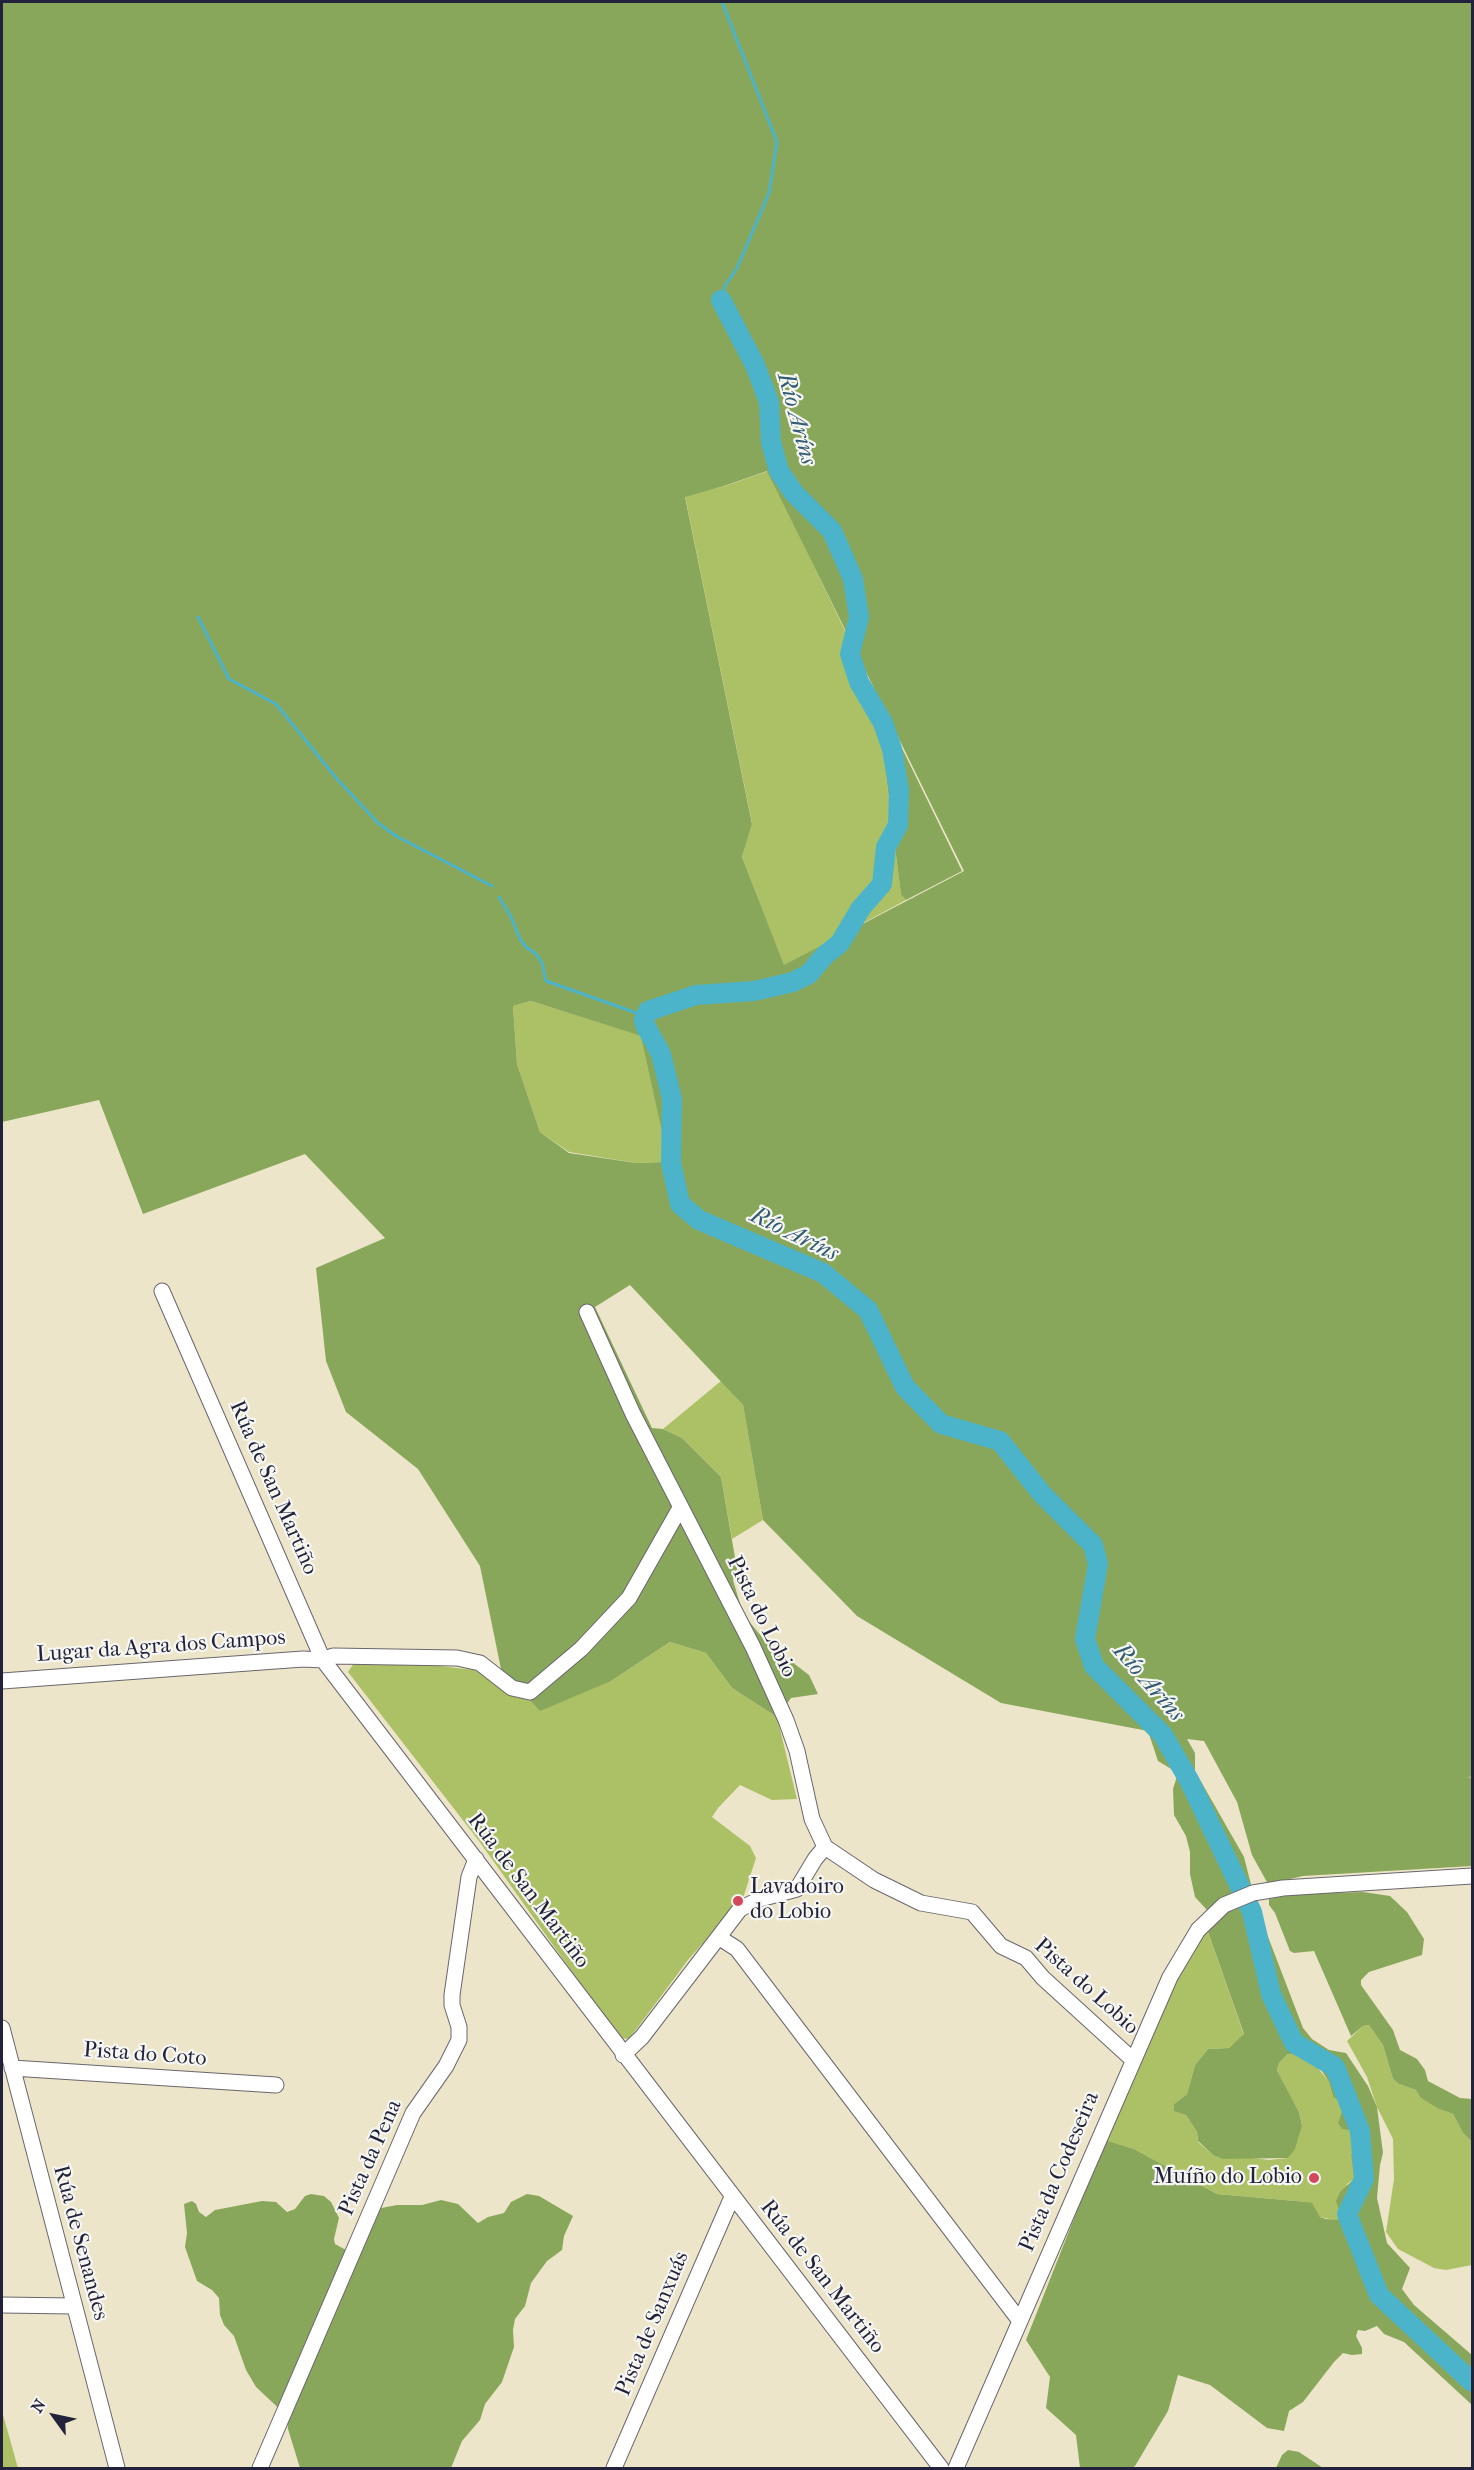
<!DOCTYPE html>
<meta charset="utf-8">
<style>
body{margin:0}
#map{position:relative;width:1474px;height:2470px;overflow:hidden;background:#ede5c9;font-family:"IM FELL French Canon",serif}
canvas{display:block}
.frame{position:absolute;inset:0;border:3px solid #22223b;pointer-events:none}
.north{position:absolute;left:24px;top:2386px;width:60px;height:60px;-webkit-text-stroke:4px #f6f6f2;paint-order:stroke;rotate:303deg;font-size:16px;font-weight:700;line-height:24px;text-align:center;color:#22223b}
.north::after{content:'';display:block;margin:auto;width:21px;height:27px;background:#22223b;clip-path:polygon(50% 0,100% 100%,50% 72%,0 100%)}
</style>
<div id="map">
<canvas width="1474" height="2470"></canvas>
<div class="frame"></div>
<div class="north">N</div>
</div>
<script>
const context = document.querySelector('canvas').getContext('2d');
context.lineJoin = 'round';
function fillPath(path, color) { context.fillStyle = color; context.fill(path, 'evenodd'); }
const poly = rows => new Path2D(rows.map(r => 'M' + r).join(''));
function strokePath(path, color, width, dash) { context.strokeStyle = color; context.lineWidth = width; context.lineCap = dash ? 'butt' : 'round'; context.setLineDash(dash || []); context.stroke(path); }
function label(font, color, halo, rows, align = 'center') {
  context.font = font + ' "IM FELL French Canon",serif'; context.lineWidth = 4.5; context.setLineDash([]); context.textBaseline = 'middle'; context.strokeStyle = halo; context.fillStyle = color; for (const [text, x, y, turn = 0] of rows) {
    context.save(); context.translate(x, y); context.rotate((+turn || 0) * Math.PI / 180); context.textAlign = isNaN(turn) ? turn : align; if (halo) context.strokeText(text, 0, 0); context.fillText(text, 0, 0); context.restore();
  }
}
fillPath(poly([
 [768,471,876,695,901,895,906,900,784,966,742,857,752,823,685,496,725,486],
 [531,1001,642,1036,665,1146,664,1162,636,1163,569,1152,540,1132,517,1064,513,1006],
 [721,1381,743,1405,763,1520,732,1539,721,1477,682,1438,663,1429],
 [670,1642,706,1653,732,1688,777,1717,797,1799,772,1800,740,1785,718,1808,712,1817,750,1846,756,1858,743,1898,688,1960,629,2039,619,2038,479,1841,348,1672,354,1663,430,1665,475,1670,510,1693,611,1681],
 [1207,1929,1244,2035,1229,2048,1208,2049,1195,2065,1187,2094,1174,2104,1186,2115,1197,2132,1198,2142,1213,2155,1222,2159,1245,2157,1269,2160,1288,2158,1302,2124,1299,2112,1277,2070,1279,2063,1288,2054,1297,2055,1314,2063,1329,2082,1333,2097,1347,2107,1349,2130,1355,2141,1351,2155,1354,2169,1354,2179,1347,2184,1340,2221,1320,2217,1307,2202,1217,2194,1134,2149,1105,2140,1175,1982],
 [1369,2025,1383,2045,1393,2079,1399,2084,1416,2090,1439,2109,1453,2114,1463,2133,1472,2142,1472,2265,1446,2270,1434,2268,1398,2249,1386,2232,1394,2179,1393,2139,1377,2107,1367,2077,1347,2041,1363,2026],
 [2,2411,18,2468,2,2468]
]), '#acc166');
fillPath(poly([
 [2,2,1472,2,1472,1776,1467,1778,1472,1777,1472,1866,1303,1876,1268,1884,1252,1855,1237,1802,1204,1741,1187,1739,1195,1753,1195,1771,1244,1857,1257,1908,1303,2028,1312,2039,1329,2050,1346,2053,1368,2086,1377,2107,1383,2153,1380,2165,1377,2198,1387,2243,1410,2268,1402,2289,1414,2305,1472,2355,1472,2405,1404,2342,1384,2334,1377,2326,1365,2331,1358,2330,1356,2336,1362,2348,1362,2354,1352,2355,1343,2353,1334,2362,1303,2402,1289,2411,1284,2431,1267,2428,1210,2385,1178,2375,1168,2411,1135,2466,1132,2468,1080,2468,1076,2435,1046,2408,1050,2377,1026,2340,1105,2140,1134,2149,1217,2194,1307,2202,1312,2203,1320,2217,1326,2219,1340,2220,1341,2215,1336,2201,1340,2192,1354,2179,1354,2175,1351,2155,1355,2141,1349,2130,1342,2129,1338,2123,1342,2112,1347,2107,1333,2097,1329,2082,1320,2068,1297,2055,1288,2054,1279,2063,1277,2070,1299,2112,1302,2125,1295,2149,1288,2158,1222,2159,1213,2155,1198,2141,1197,2132,1186,2115,1174,2111,1174,2104,1187,2094,1195,2065,1208,2049,1229,2048,1244,2034,1207,1929,1214,1907,1207,1910,1195,1897,1190,1874,1190,1852,1186,1836,1174,1815,1173,1789,1178,1773,1158,1761,1148,1731,1001,1703,857,1616,763,1520,743,1405,630,1285,595,1307,652,1428,663,1429,682,1438,721,1477,737,1569,733,1580,743,1614,766,1642,809,1675,818,1694,791,1698,777,1717,732,1688,706,1653,670,1642,611,1681,540,1711,501,1669,480,1566,418,1469,346,1412,326,1361,316,1268,385,1238,305,1154,143,1214,99,1100,2,1122],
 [767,471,964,871,784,965,742,857,752,824,685,497,724,486],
 [531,1001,641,1036,665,1146,664,1162,636,1163,569,1153,540,1132,517,1064,513,1006],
 [876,695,962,871,906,900,901,895],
 [1363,1892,1390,1896,1407,1912,1424,1939,1422,1955,1369,1972,1361,1980,1361,1985,1393,2030,1400,2050,1417,2059,1425,2070,1428,2081,1460,2098,1472,2099,1472,2142,1463,2133,1453,2114,1439,2109,1421,2098,1416,2090,1399,2084,1393,2079,1383,2045,1369,2025,1363,2026,1351,2036,1314,1951,1294,1953,1290,1951,1275,1913,1269,1905,1269,1899,1297,1894],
 [311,2194,324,2196,331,2202,339,2218,334,2239,335,2244,346,2250,376,2209,397,2205,422,2205,441,2200,458,2204,478,2223,488,2217,504,2213,511,2202,527,2194,539,2196,573,2216,564,2236,562,2250,547,2261,531,2283,525,2306,515,2319,513,2330,514,2347,502,2382,485,2404,480,2420,462,2441,451,2468,300,2468,288,2429,287,2416,256,2387,246,2370,234,2336,224,2325,220,2315,219,2298,212,2290,197,2281,185,2247,187,2233,184,2204,192,2201,196,2204,199,2212,206,2217,215,2210,262,2201,276,2202,287,2212,295,2209,305,2196],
 [1288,2450,1299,2452,1323,2468,1276,2468,1282,2455]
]), '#89a75b');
strokePath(poly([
 [721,300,725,286,737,268,769,193,777,142,722,2],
 [198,617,229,679,276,704,337,779,378,823,396,836,492,886],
 [499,897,511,917,520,939,526,947,536,954,542,963,546,981,645,1016]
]), '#4cb4ca', 3);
strokePath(poly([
 [721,300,755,365,769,402,771,442,779,471,794,493,832,531,853,579,859,617,850,654,859,682,883,723,892,749,899,790,898,825,886,847,882,884,861,908,840,943,824,956,809,974,793,982,754,991,696,995,648,1011,644,1020,645,1025,661,1054,672,1099,671,1163,680,1204,699,1220,823,1273,868,1310,905,1387,941,1424,1000,1441,1042,1494,1093,1545,1098,1564,1085,1639,1094,1666,1163,1735,1190,1782,1252,1912,1271,1994,1294,2043,1335,2067,1360,2131,1364,2179,1347,2214,1379,2295,1472,2382]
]), '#4cb4ca', 20);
const minor = poly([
 [162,1291,323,1660,941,2468],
 [587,1312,633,1414,753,1647,786,1720,797,1751,812,1819,825,1847,874,1880,921,1903,972,1912,1001,1946,1026,1958,1043,1978,1133,2060],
 [2,1681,303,1659,323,1660,333,1656,457,1658,480,1663,512,1688,530,1692,581,1649,629,1598,680,1508],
 [720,1938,737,1949,1020,2321],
 [2,2028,117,2468],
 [623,2055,642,2037,740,1909,760,1899,797,1889,815,1859,825,1847],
 [12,2068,276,2085],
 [2,2305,73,2306],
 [260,2468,413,2113,446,2066,459,2040,459,2027,452,2005,452,1995,469,1877,476,1859],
 [614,2468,732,2197],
 [956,2468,1170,1977,1198,1930,1224,1905,1253,1893,1283,1888,1472,1876]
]);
strokePath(minor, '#69666d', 17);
strokePath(minor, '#fff', 15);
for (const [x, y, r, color] of [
 [738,1901,6,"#d1495b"],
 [1314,2178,6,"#d1495b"]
]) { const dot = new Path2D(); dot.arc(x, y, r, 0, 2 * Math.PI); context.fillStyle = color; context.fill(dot); strokePath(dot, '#f6f6f2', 2); }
label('22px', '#22223b', '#f6f6f2', [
 ["Rúa de San Martiño",273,1488,66],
 ["Pista do Lobio",761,1617,64],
 ["Lugar da Agra dos Campos",161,1647,-4],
 ["Rúa de San Martiño",528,1891,53],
 ["Pista do Lobio",1086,1987,42],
 ["Pista do Coto",145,2055,4],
 ["Pista da Pena",371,2158,-66],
 ["Pista da Codeseira",1060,2172,-67],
 ["Rúa de Senandes",80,2243,75],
 ["Rúa de San Martiño",822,2277,52],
 ["Pista de Sanxuás",653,2324,-67]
]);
label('22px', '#22223b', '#f6f6f2', [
 ["Lavadoiro",750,1888],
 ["do Lobio",750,1913],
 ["Muíño do Lobio",1302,2178,"right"]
], 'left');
label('italic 24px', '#335c74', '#f6f6f2', [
 ["Río Aríns",796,419,75],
 ["Río Aríns",794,1235,26],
 ["Río Aríns",1148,1683,49]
]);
</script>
